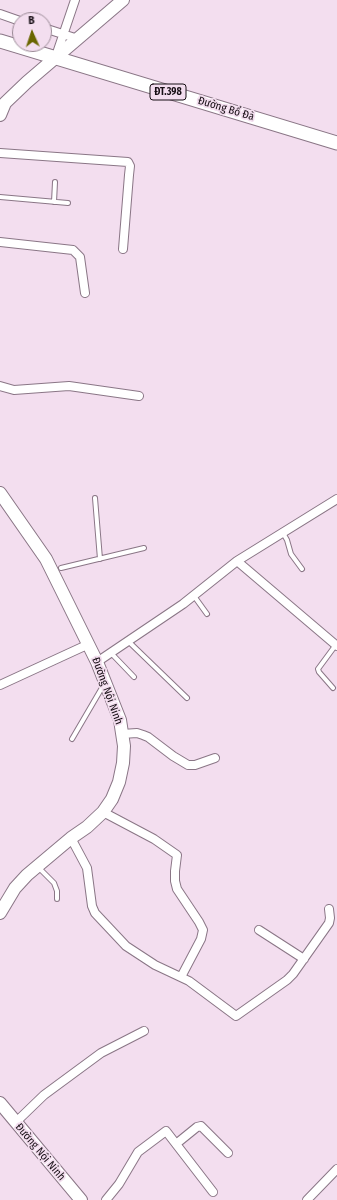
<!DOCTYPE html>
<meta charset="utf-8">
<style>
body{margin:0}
#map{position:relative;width:337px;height:1200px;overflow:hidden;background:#f3deef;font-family:"Fira Sans Condensed",sans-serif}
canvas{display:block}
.north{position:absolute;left:12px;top:12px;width:40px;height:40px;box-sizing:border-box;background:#f3deef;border:1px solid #9b8b97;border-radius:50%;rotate:357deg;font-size:11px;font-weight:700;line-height:16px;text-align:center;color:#160e14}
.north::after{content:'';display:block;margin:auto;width:14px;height:18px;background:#6a6600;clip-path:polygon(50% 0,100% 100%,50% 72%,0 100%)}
</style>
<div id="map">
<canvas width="337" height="1200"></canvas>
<div class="north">B</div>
</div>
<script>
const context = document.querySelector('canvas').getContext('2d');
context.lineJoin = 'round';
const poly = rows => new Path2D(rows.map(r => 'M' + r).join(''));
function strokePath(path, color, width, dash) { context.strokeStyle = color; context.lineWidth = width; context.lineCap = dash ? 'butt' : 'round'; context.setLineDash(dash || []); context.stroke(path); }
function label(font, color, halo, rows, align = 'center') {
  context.font = font + ' "Fira Sans Condensed",sans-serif'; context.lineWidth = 3.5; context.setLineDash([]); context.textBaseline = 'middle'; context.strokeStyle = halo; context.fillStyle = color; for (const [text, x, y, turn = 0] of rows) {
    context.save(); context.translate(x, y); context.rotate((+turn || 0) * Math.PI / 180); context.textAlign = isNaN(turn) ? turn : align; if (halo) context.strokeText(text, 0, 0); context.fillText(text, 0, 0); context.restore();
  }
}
const lane = poly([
 [0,197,68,203],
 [54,202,55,182],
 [95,498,100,559],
 [283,533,287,540,291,554,302,569],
 [61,568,144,548],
 [194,596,207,614],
 [128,641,187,698],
 [111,653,134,677],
 [333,688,319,672,318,669,335,646],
 [72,739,103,686],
 [38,867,54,883,57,891,57,899]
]);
const street = poly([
 [0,14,20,21],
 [44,28,78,39],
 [56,56,75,0],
 [0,153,128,162,130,166,129,175,123,249],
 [0,242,73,250,80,257,85,293],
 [0,386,14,390,69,386,139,396],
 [237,561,337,646],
 [97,662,183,604,237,561,337,499],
 [0,685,89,644],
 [122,734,137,733,143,735,148,737,173,756,188,765,195,765,215,758],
 [103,812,154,839,177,855,175,871,175,881,177,889,199,922,203,930,201,939,181,977],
 [71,838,87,868,92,906,95,913,126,946,155,965,189,981,236,1016,287,980,293,974,329,923,330,918,329,909],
 [259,930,304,959],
 [16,1122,44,1095,101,1053,144,1031],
 [176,1144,197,1127,201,1126,228,1153],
 [106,1200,119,1184,138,1152,166,1131,213,1192],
 [307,1200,337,1169]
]);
const secondary = poly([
 [0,115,5,103,27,82,123,0],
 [0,493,46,559,97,662,120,720,124,746,123,763,119,782,112,799,103,812,87,827,71,838,27,875,15,888,0,913],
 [0,1103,81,1200]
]);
const primary = poly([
 [0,41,337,143]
]);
strokePath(lane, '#8a7686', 6);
strokePath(street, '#8a7686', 10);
strokePath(secondary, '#8a7686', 14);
strokePath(primary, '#8a7686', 15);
strokePath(lane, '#fff', 4);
strokePath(street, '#fff', 8);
strokePath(secondary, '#fff', 12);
strokePath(primary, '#fff', 13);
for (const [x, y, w] of [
 [168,92,36]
]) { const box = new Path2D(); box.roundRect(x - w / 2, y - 8, w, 16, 3); context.fillStyle = '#f3deef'; context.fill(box); strokePath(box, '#160e14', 1); }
label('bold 10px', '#160e14', null, [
 ["ĐT.398",168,92]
]);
label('11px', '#160e14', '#f3deef', [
 ["Đường Bổ Đà",226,109,17],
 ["Đường Nội Ninh",107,691,70],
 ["Đường Nội Ninh",40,1152,50]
]);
</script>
